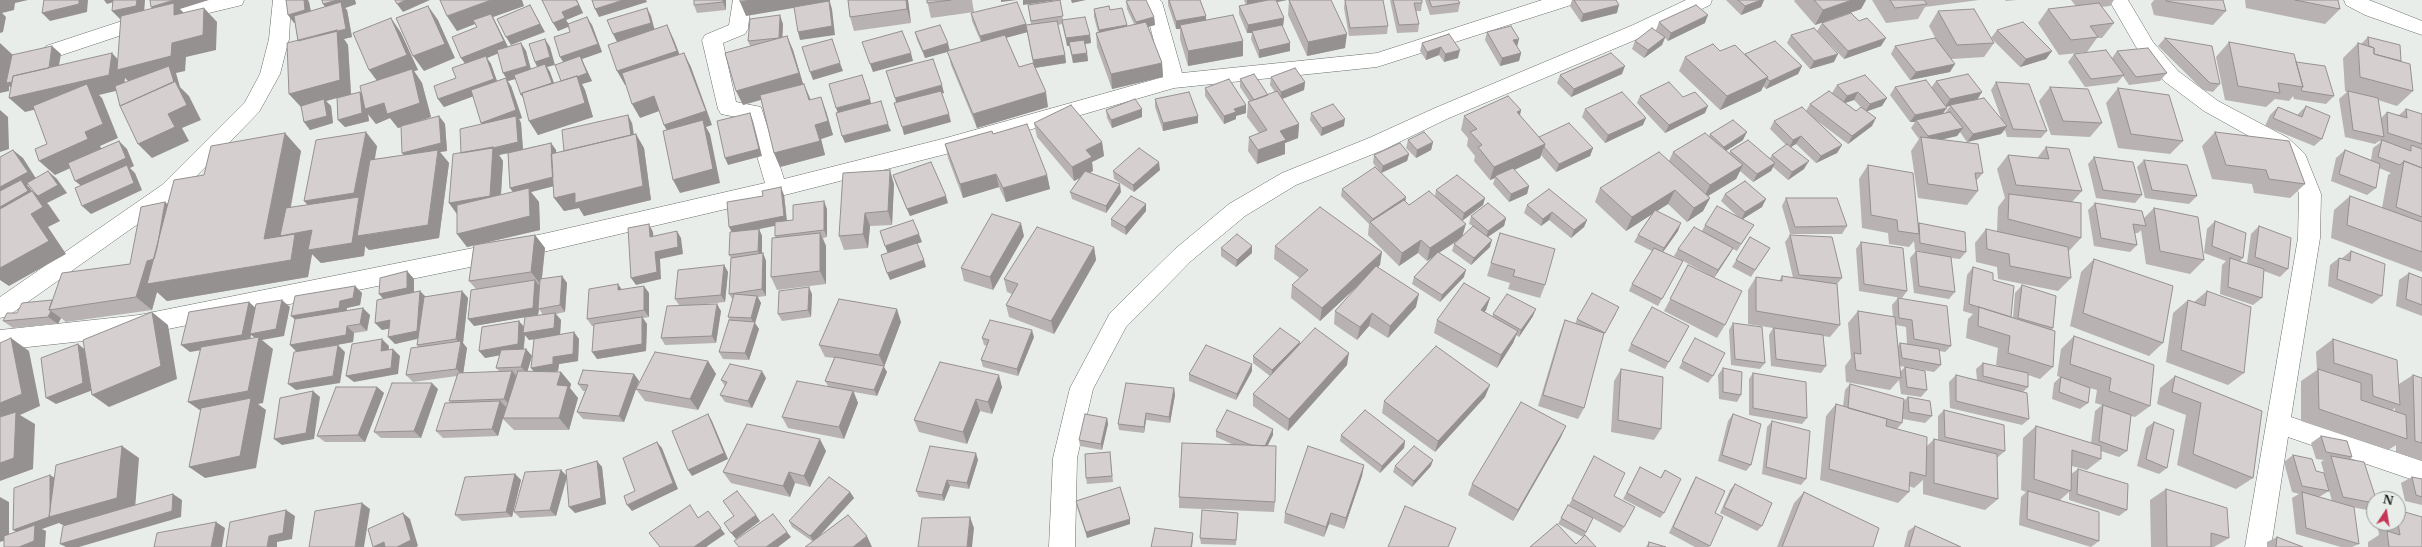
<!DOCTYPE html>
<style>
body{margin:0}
#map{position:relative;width:2422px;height:547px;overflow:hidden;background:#e8ede9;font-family:"Libre Baskerville",serif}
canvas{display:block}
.north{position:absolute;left:2366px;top:491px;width:40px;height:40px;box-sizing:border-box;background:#e8ede9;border:1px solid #949795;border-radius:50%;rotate:12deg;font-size:11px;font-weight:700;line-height:16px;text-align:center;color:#161716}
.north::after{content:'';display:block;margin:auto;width:14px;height:18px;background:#c63658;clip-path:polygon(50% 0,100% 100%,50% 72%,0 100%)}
</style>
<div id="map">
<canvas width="2422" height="547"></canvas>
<div class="north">N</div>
</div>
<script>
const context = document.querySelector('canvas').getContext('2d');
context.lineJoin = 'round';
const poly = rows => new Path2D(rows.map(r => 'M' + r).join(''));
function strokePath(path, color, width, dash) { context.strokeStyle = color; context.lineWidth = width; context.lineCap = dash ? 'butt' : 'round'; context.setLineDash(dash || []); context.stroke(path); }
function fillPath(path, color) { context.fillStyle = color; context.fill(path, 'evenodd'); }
const street = poly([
 [207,0,244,0,242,5,134,31,53,58,46,56,43,51,46,46,125,20,207,0],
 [273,0,291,0,289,39,280,74,259,112,176,197,8,316,0,318,0,297,162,185,245,102,260,74,269,39,273,0],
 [733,0,751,0,748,29,745,34,723,43,736,102,761,107,784,179,946,138,1163,77,1146,10,1139,0,1160,0,1162,2,1182,73,1377,53,1542,0,1573,0,1571,5,1377,67,1174,88,946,154,777,197,543,252,139,335,0,350,0,330,139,315,543,234,765,183,746,119,721,114,718,109,702,40,705,35,729,25,733,0],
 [1686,0,1712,0,1710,5,1647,35,1449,118,1383,150,1296,185,1245,216,1191,261,1126,327,1093,389,1077,458,1075,547,1049,547,1053,458,1070,388,1110,313,1175,249,1229,204,1282,173,1369,138,1435,108,1633,25,1686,0],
 [2109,0,2128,0,2153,42,2178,71,2218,101,2288,138,2305,154,2321,194,2320,238,2291,417,2422,461,2422,483,2288,437,2271,547,2245,547,2298,238,2299,194,2289,164,2274,150,2204,111,2164,81,2139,52,2109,0],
 [2344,0,2369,0,2422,21,2422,35,2365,15,2346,5,2344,0]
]);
strokePath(street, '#6b6f6c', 1);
fillPath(street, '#fff');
fillPath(poly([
 [322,0,355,0,356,4,345,8,347,10,352,37,344,39,348,45,351,94,360,92,361,93,377,80,391,18,401,33,418,70,414,71,422,83,431,117,408,125,439,116,445,124,447,151,440,152,449,163,439,238,369,250,365,246,364,256,321,263,312,254,308,277,167,301,157,292,152,310,66,322,61,318,58,324,13,328,3,321,17,313,52,300,130,264,168,205,204,175,301,151,291,207,307,205,377,146,375,159,403,155,401,127,398,128,390,118,376,124,368,114,369,121,345,127,338,120,337,98,326,101,331,106,333,123,310,130,304,122,302,108,289,94,298,41,295,23,294,23,309,2,311,11,325,7],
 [542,0,577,0,583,13,566,20,568,24,592,25,602,52,582,59,584,64,592,81,582,84,585,90,593,117,538,135,529,121,523,97,516,79,508,81,498,53,487,58,491,64,497,81,511,86,522,118,519,119,521,123,523,149,551,143,556,150,556,153,564,151,632,123,634,134,644,148,651,200,584,216,579,208,564,211,554,186,531,192,539,202,540,230,483,243,535,235,545,248,542,279,562,276,567,283,565,312,556,314,561,320,560,334,579,339,578,361,559,364,558,371,553,372,561,372,571,384,570,388,578,398,569,430,514,430,503,419,498,436,443,438,436,431,451,403,449,401,457,376,413,382,406,375,418,347,417,345,418,339,395,344,389,328,382,330,383,298,407,271,414,279,414,292,420,291,425,297,462,291,468,298,463,343,467,348,463,373,500,372,496,368,500,355,485,358,524,326,525,317,474,326,476,289,469,281,474,245,467,247,457,234,457,213,449,203,461,153,482,124,473,96,444,107,438,99,456,78,465,63,461,58,477,27,475,24,457,31,447,16,524,6,493,17,508,47,521,43,526,51,531,69,537,67,535,62,550,47,547,67,550,72,554,83,561,81,563,62,570,32,568,27,558,31],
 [508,153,510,188,513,192,501,195,503,161,499,155],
 [539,309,543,315,538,315],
 [525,335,529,340,534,339,531,368,534,372,527,372,532,356,526,349,524,349],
 [726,0,726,10,697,13,694,5],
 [848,0,908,0,911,23,854,31,850,17],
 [927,0,972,0,974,12,931,18],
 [1060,0,1063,20,1090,35,1091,43,1085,44,1087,53,1088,61,1073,63,1069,46,1067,46,1062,24,1058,25,1065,55,1066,63,1035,68,1048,107,977,128,951,65,948,52,925,58,917,40,915,32,950,50,981,42,972,21,971,13,1026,24,1027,25,1031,25,1028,5],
 [1027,32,1033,64,1019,67,1006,38],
 [1168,0,1200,0,1206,16,1206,20,1243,56,1188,66,1180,39,1180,29,1176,29,1168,5],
 [1244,0,1287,0,1277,2,1284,18,1283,26,1282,26,1290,43,1290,51,1259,58,1251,39,1252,33,1247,33,1239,14,1239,6,1246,5],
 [1289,0,1345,48,1307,56,1288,15],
 [1345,0,1388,26,1387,34,1349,36,1344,8],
 [1390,0,1422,0,1422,3,1421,11,1416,11,1419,24,1418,32,1397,33],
 [1425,0,1458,0,1460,3,1458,12,1430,15],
 [1572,0,1616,0,1617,13,1581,22,1570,6],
 [1726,0,1764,0,1761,7,1741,15],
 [1795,0,1866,0,1861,9,1815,25,1794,1],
 [1872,0,1979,0,1925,7,1918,19,1886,23],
 [2005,0,2017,0,2006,1],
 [2071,0,2114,0,2110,6,2101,7,2114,23,2102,38,2097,38,2087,52,2059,55,2038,23,2048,9,2076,6],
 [2154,0,2223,0,2226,11,2213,25,2154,15,2151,4],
 [2245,0,2338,0,2340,9,2325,24,2246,8],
 [1126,1,1154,17,1155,25,1148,27,1162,63,1163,77,1112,89,1097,47,1096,33,1098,32,1094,17,1094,9,1110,10,1127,25,1127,26,1134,24,1127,9],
 [1938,11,1994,43,1984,57,1952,59,1950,72,1910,80,1891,54,1895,46,1937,41,1929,26],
 [1659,22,1705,23,1668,41,1665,38,1662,45,1644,58,1632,49,1635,41,1661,34,1656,30],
 [1822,23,1881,46,1844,59,1817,31],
 [783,24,782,37,787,36,793,50,803,84,810,100,826,111,833,135,821,139,825,155,780,167,774,153,761,100,743,105,750,46,748,41],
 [1997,30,2046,59,2020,67,1991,38],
 [1487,32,1517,47,1521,53,1519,61,1500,66,1485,40],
 [1449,34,1458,58,1444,62,1439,55,1426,60,1420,51,1422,43],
 [1791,35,1834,62,1810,69,1787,43],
 [2368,37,2401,61,2413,91,2397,106,2378,100,2381,118,2387,112,2399,115,2406,109,2422,114,2422,272,2331,238,2334,210,2350,196,2382,208,2388,175,2391,173,2379,168,2376,188,2367,195,2331,181,2336,158,2345,150,2371,160,2373,148,2381,142,2379,141,2375,144,2345,137,2339,99,2347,92,2345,91,2343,58,2358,43,2361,44],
 [2165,38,2220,84,2213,92,2203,90,2158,46],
 [2229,42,2296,62,2334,96,2326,104,2294,99,2293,96,2289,101,2275,99,2266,107,2225,100,2216,57],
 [1720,51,1745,54,1802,66,1798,74,1766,89,1763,86,1761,91,1720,110,1679,71,1685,57],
 [2117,51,2167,73,2160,81,2129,85,2123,76,2117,83,2085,87,2068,62,2074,54,2112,58],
 [1622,74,1571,97,1557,83,1560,75],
 [1271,77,1305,82,1304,90,1282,99,1299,124,1298,138,1285,143,1285,154,1257,164,1248,151,1249,137,1259,133,1247,117,1248,102,1250,102,1240,87,1240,79,1268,95,1275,92,1270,85],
 [1936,81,1977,99,2001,118,1991,90,1996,82,2047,131,2041,138,2007,137,2005,130,2001,134,1967,142,1960,132,1957,136,1942,139,1983,173,1976,181,1978,191,1967,205,1918,198,1911,151,1919,139,1911,128,1915,122,1910,122,1890,95,1895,87,1931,88],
 [1950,106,1945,113,1943,114,1946,107],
 [1837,85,1887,98,1882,106,1867,111,1872,126,1848,144,1816,120,1842,145,1837,153,1816,163,1796,144,1791,147,1804,169,1788,180,1773,167,1771,171,1753,182,1740,171,1736,179,1708,196,1710,198,1703,211,1687,222,1668,204,1657,211,1678,231,1663,252,1683,261,1658,306,1629,291,1632,284,1652,251,1634,242,1638,235,1652,214,1626,231,1595,202,1600,188,1669,161,1673,152,1709,136,1710,134,1743,140,1726,151,1729,154,1730,151,1770,158,1772,155,1786,145,1770,129,1774,121,1806,111,1810,104,1832,93],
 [1854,100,1861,107,1856,111,1845,103],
 [2050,87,2102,123,2090,137,2051,135,2039,101],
 [1205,88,1246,113,1236,116,1236,119,1224,124,1205,96],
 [2118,88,2183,141,2170,154,2118,148,2106,103],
 [1640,96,1683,97,1705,113,1665,133,1637,103],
 [1155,99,1198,123,1163,131,1155,107],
 [2306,106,2322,139,2314,146,2265,126,2270,115,2278,107,2298,115,2298,114],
 [1142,109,1142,117,1112,128,1107,118,1106,110],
 [1585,109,1643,125,1605,143,1582,117],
 [1521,110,1520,116,1539,137,1593,148,1590,156,1556,172,1541,155,1540,158,1514,169,1529,186,1527,194,1509,202,1493,184,1495,178,1490,180,1474,161,1475,156,1467,146,1468,138,1461,130,1464,116],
 [1311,113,1344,126,1321,136,1310,120],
 [1034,123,1102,142,1104,156,1092,162,1093,171,1090,172,1121,192,1106,213,1072,199,1070,192,1080,178,1074,181,1037,137],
 [2215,132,2305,184,2290,198,2254,193,2252,184,2212,179,2202,146],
 [993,134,1047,175,1050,189,1006,202,999,187,963,198,948,158,945,144],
 [1408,140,1433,142,1431,150,1416,158,1406,148],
 [2046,147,2082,191,2072,202,2081,238,2069,251,2068,251,2071,278,2058,291,1998,279,1997,267,1976,262,1975,243,1986,229,1997,232,1998,207,2005,198,1997,169,2008,155,2037,158],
 [1409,154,1407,161,1381,173,1373,163,1374,155],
 [2094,157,2142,195,2135,203,2096,198,2088,164],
 [2144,160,2197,196,2189,204,2145,198,2137,167],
 [1868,165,1918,224,1919,223,1966,252,1960,259,1951,258,1955,292,1949,299,1914,293,1910,258,1916,251,1932,254,1915,250,1914,241,1909,247,1889,244,1888,233,1862,228,1859,179],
 [1160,170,1134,192,1114,179,1113,171],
 [893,175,948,203,910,216,895,182],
 [894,184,892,225,870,226,868,248,844,250,839,236],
 [1342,189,1405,202,1409,205,1435,196,1436,190,1485,198,1483,205,1462,221,1463,236,1473,226,1469,224,1471,216,1506,218,1504,226,1488,237,1490,247,1471,265,1452,251,1454,244,1459,240,1439,253,1464,277,1440,302,1412,284,1414,277,1432,257,1427,261,1418,253,1399,266,1368,235,1369,224,1341,196],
 [1725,194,1762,207,1743,219,1749,232,1737,251,1733,249,1714,278,1725,325,1717,338,1664,311,1688,265,1713,277,1674,256,1678,249,1702,231,1705,225,1737,216,1721,201],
 [784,195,787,220,793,220,827,209,827,237,823,238,826,246,826,284,777,290,771,277,776,238,775,236,775,226,759,229,762,236,762,254,763,253,766,261,766,296,758,297,761,303,755,323,759,329,749,360,723,359,719,352,730,320,728,317,733,300,729,294,731,258,729,255,732,232,729,227],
 [1786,198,1847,226,1842,234,1790,234,1782,206],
 [2095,203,2144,218,2154,208,2204,260,2190,274,2146,264,2141,230,2138,233,2135,233,2137,245,2130,252,2094,246,2088,210],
 [1146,204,1146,211,1126,235,1111,226,1111,219],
 [1527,205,1587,220,1584,227,1571,238,1549,220,1541,226,1524,213],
 [2215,221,2243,258,2240,261,2247,263,2251,234,2259,226,2288,269,2280,277,2264,271,2262,298,2253,305,2220,294,2222,265,2226,261,2204,253,2207,229],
 [1500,233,1545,285,1540,298,1508,289,1510,283,1487,276],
 [1790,235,1842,278,1837,284,1840,325,1830,337,1823,336,1826,366,1821,373,1771,366,1769,335,1773,328,1748,324,1748,290,1756,277,1779,281,1782,276,1793,278,1785,242],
 [1024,236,993,290,964,281,961,268],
 [1750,237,1770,248,1751,277,1732,267],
 [1861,242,1907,291,1902,298,1859,291,1856,249],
 [1252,246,1252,253,1236,267,1221,256,1221,248],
 [1275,246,1380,265,1378,267,1416,307,1388,338,1369,326,1357,340,1334,324,1335,311,1365,279,1320,321,1291,298,1292,285,1300,278,1274,259],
 [1094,247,1096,260,1054,334,1009,317,1006,305,1012,294,1007,292,1004,279],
 [2351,251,2382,296,2372,304,2328,286,2330,265,2339,258,2342,258],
 [2094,259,2163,343,2149,356,2070,326,2081,272],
 [724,265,728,272,725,302,697,305,721,311,716,343,665,345,661,338,679,305,675,299],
 [1973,267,1993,280,2011,317,2013,317,2015,293,2022,285,2053,328,2052,330,2053,367,2040,379,2028,375,2028,387,2023,392,2029,419,2022,425,1950,408,1949,382,1956,375,1977,380,1976,369,1983,363,2001,367,1996,365,1998,348,1966,338,1968,319,1973,314,1963,311,1967,275],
 [2409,273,2422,278,2422,316,2396,306,2399,280],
 [355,286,362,293,360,305,347,308,347,310,370,315,367,331,354,333,353,342,297,352,290,345,295,319,291,316],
 [622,290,649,293,649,317,643,318,647,324,646,351,597,359,594,326,592,326,587,319],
 [2207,291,2244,373,2228,385,2166,362,2173,313,2188,300,2194,302],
 [812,294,811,317,782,321,778,314],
 [1490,298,1486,310,1484,312,1492,317,1493,314,1533,316,1519,337,1516,335,1513,343,1497,368,1434,333,1437,320],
 [1898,298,1951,346,1945,352,1939,351,1941,365,1934,372,1900,366,1900,372,1905,367,1927,390,1921,397,1901,394,1899,380,1890,390,1846,382,1845,366,1851,358,1848,323,1858,311,1893,317,1892,305],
 [1896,325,1906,327,1907,344,1900,343,1898,346],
 [1616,314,1603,336,1584,408,1578,419,1538,406,1560,333,1565,320,1575,324,1577,319],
 [901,322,884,367,887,372,877,396,854,392,858,403,844,439,788,428,782,417,828,386,825,381,834,358,825,357,819,345],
 [1733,323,1765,363,1760,369,1731,365,1729,330],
 [1689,326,1665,369,1628,351,1631,344],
 [2074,336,2150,406,2135,417,2131,416,2127,451,2119,457,2101,451,2101,459,2087,470,2072,466,2071,474,2078,469,2127,510,2119,516,2069,500,2069,492,2060,500,2099,541,2091,547,2019,525,2021,497,2026,492,2021,490,2023,438,2036,426,2091,443,2095,411,2102,405,2095,403,2097,390,2090,388,2088,403,2080,409,2052,399,2054,383,2060,377,2057,376,2061,349],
 [1034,337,1018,376,983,367,981,360,987,346,984,345,982,338],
 [2333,339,2399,384,2413,375,2422,378,2422,461,2396,452,2396,445,2388,450,2301,421,2301,381,2317,370,2316,352],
 [2395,408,2395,411,2392,410],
 [1300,345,1347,365,1288,431,1253,406,1253,394,1270,376,1253,363,1253,356],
 [1691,345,1713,376,1708,383,1679,368],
 [708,361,716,374,698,410,645,401,636,389],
 [1252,364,1252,371,1236,400,1189,381,1189,374],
 [1723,368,1741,395,1737,402,1719,399,1718,375],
 [1621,369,1661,429,1654,440,1611,432,1614,381],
 [1753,373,1807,418,1802,424,1749,415,1749,379],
 [634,374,639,381,624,422,583,419,577,412,585,391,583,391,578,384],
 [2175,376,2262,411,2253,478,2236,489,2177,465,2186,415,2157,404,2160,388],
 [766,378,752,408,725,402,720,395,725,386,721,380],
 [1850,384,1904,401,1908,397,1932,416,1925,423,1903,419,1903,415,1902,423,1897,429,1927,446,1934,439,1938,440,1938,416,1944,410,2005,451,1998,457,1997,457,1998,499,1985,510,1923,494,1923,480,1914,488,1909,486,1909,492,1898,503,1820,480,1826,416,1836,404,1843,406,1845,390],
 [377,387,384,393,365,442,325,442,317,436],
 [1002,387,992,414,980,411,967,444,919,432,914,420],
 [1174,388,1175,395,1170,423,1146,420,1144,433,1119,430,1118,424],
 [438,389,421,438,381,438,374,432],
 [1485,397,1435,452,1382,413,1384,401],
 [1733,414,1751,465,1746,471,1718,461,1728,421],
 [1107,418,1108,424,1102,450,1080,446,1079,440],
 [1772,421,1806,479,1801,485,1762,474,1767,427],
 [2154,422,2167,468,2159,474,2137,466,2146,428],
 [1273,429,1273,435,1267,446,1275,502,1274,512,1179,508,1179,497,1234,445,1216,437,1216,431],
 [1341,435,1405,441,1404,448,1380,473,1340,441],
 [2321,436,2352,457,2349,459,2374,499,2374,505,2367,510,2352,507,2359,544,2352,547,2341,547,2296,534,2292,498,2299,494,2292,492,2284,462,2293,455,2329,491,2319,497,2332,501,2321,462,2324,460,2316,459,2311,443],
 [1561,437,1513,521,1468,495,1472,484],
 [826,451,810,487,795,483,790,497,731,483,723,472],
 [1110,452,1113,482,1087,484,1086,478],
 [1594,456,1614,496,1624,527,1620,533,1569,505],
 [978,460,969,489,950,486,944,501,919,497,916,491],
 [597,461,602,467,606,504,575,513,567,478,556,516,520,518,514,512,561,470,566,476],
 [1364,465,1362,476,1344,529,1329,524,1324,537,1284,523,1285,513],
 [1395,466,1431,466,1412,487,1393,472],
 [1640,467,1660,478,1665,470,1664,513,1660,518,1623,499],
 [515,474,521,480,512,517,462,521,455,515],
 [1696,477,1715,513,1709,547,1695,547,1669,533,1692,484],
 [2412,477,2422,479,2422,505,2405,501,2401,483],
 [1735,484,1762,526,1757,531,1720,513,1730,490],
 [2166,489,2229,538,2214,547,2151,547,2150,500],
 [850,492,854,498,819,536,872,547,812,541,792,527,789,521],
 [1804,492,1873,547,1777,547,1794,503],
 [1076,501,1130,524,1087,538,1077,507],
 [1568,505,1593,518,1584,537,1585,535,1596,547,1530,547,1557,524,1576,544,1583,537,1558,524],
 [1238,513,1236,545,1201,544,1200,538],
 [2377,523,2398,523,2422,547,2368,547,2368,542,2379,535],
 [1915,526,1961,547,1904,547,1908,531],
 [2277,537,2303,547,2267,547,2267,542],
 [1649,542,1666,547,1646,547]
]), '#b8b2b2');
fillPath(poly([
 [0,0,28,0,15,3,14,10,2,13,6,17,3,32,0,33],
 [79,0,88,0,87,12,50,21,42,13],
 [104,0,120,0,107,4],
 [137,0,145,0,144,14,120,19,112,11],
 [174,0,209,0,180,9,188,17,158,15,151,7],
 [298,0,308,0,309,2,312,18,294,23,288,15],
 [337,0,355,0,356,4,345,8,347,10,352,37,344,39,348,45,351,94,326,101,331,106,333,123,310,130,304,122,302,108,289,94,329,12,323,4],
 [406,0,430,0,403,12,397,4],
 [491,0,522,0,524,6,493,17,509,49,487,58,491,64,499,87,444,107,438,99,467,66,461,58,493,17,457,31,447,16],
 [576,0,577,0,583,13,566,20,570,26,558,31,553,23,562,12],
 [623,0,646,0,647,2,599,17,595,9],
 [723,0,726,0,726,10,723,2],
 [750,0,830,0,830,2,832,9,835,35,800,40,798,32,829,2,746,16,740,2],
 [906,0,908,0,911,23,907,9],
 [1001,0,1017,0,1001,2],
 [1023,0,1058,0,1023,5],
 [1071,0,1086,0,1072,3],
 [1247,0,1287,0,1247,8],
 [1761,0,1764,0,1761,7,1741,15,1745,6],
 [1852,0,1866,0,1861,9,1815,25,1823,10],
 [530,5,545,32,511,45,506,37],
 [1619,5,1617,13,1581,22,1583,14],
 [428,6,438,20,455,58,424,71,413,56],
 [204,8,217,22,216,50,186,57,185,71,176,73,180,87,189,96,201,120,182,128,189,141,152,158,138,144,131,84,125,78,124,89,99,95,102,98,118,138,100,146,104,153,55,175,39,161,85,132,92,96,25,112,9,98,112,53,126,68,172,43],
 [647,8,651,16,655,31,617,42,613,34],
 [780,15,783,24,782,46,779,38],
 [1708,15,1705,23,1668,41,1671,33],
 [1206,16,1206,24,1180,25,1180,29,1176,29,1176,21],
 [587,17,592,25,602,52,582,59,584,64,592,81,582,84,585,90,593,117,538,135,529,121,561,82,565,65,560,57],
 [1154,17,1155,25,1137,30,1136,22],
 [391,18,401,33,418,70,414,71,422,83,431,117,398,128,390,118,376,124,368,114,369,121,345,127,338,120,360,92,366,99,380,85,369,70],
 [1284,18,1283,26,1252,32,1252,31,1252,33,1247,33,1248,25],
 [1026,24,1028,32,982,44,980,36],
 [667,25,674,40,684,66,625,85,617,71],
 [1127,25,1127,33,1100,38,1099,30],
 [1347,34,1345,48,1307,56,1308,42],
 [1090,35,1091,43,1070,46,1069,42,1069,46,1067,46,1066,38],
 [787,36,793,50,804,87,743,105,736,91],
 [1665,37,1662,45,1644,58,1648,50],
 [1886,38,1881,46,1844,59,1848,51],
 [545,39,550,47,555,65,547,67,550,72,557,92,526,102,521,95,539,70,535,62],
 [1519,39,1517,47,1513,40],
 [1243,41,1243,56,1188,66,1188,51],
 [0,43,14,56,52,46,61,54,56,82,15,91,9,86,9,91,0,93],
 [521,43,526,51,532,74,508,81,503,73],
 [948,43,950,51,925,58,923,51],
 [1290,43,1290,51,1259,58,1259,50],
 [1441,47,1439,55,1426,60,1427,52],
 [1460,50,1458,58,1444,62,1445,54],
 [2052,51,2046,59,2020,67,2026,59],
 [684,53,691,67,712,125,706,127,710,134,720,183,680,193,673,180,671,139,664,125],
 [911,53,913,61,873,72,870,64],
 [1087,53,1088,61,1073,63,1072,55],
 [1521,53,1519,61,1500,66,1502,58],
 [1838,54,1834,62,1810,69,1814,61],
 [1065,55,1066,63,1034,68,1033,60],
 [840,63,843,71,813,80,810,72],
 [1162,63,1163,77,1112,89,1111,74],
 [1955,64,1950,72,1910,80,1916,72],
 [1625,66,1622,74,1571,97,1574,89],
 [1802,66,1798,74,1766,89,1770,81],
 [1768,77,1761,91,1720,110,1727,96],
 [506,78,511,86,522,118,519,119,521,123,523,150,499,155,503,161,500,209,459,217,449,203,461,155,487,131,481,123],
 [1305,82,1304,90,1280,100,1281,92],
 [804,84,810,98,814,114,809,100],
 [942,85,944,93,897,106,895,98],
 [1046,92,1048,107,977,128,973,114],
 [1858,92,1854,100,1842,104,1847,96],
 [1982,92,1977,100,1945,107,1950,99],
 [654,96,662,110,640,118,632,104],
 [821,97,826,111,833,135,821,139,825,155,780,167,774,153,815,125],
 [1887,98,1882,106,1865,112,1870,104],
 [870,99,872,107,839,116,836,108],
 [1246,105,1246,113,1236,116,1236,119,1224,124,1224,116,1234,109],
 [1708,106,1705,113,1665,133,1669,125],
 [1947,108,1941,116,1916,120,1915,122,1910,122,1915,115],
 [1142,109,1142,117,1112,128,1111,120],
 [0,110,8,117,9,149,0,152],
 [1521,110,1517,124,1517,112],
 [750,113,753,121,762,156,728,165,725,158],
 [949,114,951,122,904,135,902,127],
 [628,115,632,123,635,145,569,160],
 [439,116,445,124,447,151,440,152,449,163,439,238,369,250,365,246,364,256,321,263,312,254,308,277,167,301,157,292,152,310,136,297,147,261,155,258,165,202,180,216,170,272,162,274,160,282,291,260,293,248,284,240,281,256,264,239,285,133,301,151,285,235,312,230,325,244,308,247,311,250,352,243,358,208,316,214,304,201,354,193,366,132,377,146,366,205,371,210,367,235,428,225,438,153,408,161,402,153,441,143],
 [1198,116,1198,123,1163,131,1163,123],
 [1646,118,1643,125,1605,143,1608,135],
 [1876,118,1872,126,1848,144,1852,136],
 [1345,119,1344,126,1321,136,1322,128],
 [888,124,891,131,845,143,842,136],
 [1299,124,1298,138,1285,143,1285,154,1257,164,1258,150,1280,131],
 [2007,126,2001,134,1967,142,1973,134],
 [1963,128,1957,136,1923,144,1928,136],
 [1747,132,1743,140,1721,154,1724,147],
 [636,134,644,148,651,200,584,216,579,208,564,211,554,198,575,193],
 [1801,136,1796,144,1789,148,1793,140],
 [119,141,127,149,134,166,130,168,135,173,142,190,91,214,82,206,84,188,75,181],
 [1102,142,1104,156,1092,162,1093,171,1074,181,1072,167,1086,150],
 [1433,142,1431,150,1416,158,1417,150],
 [551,143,556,150,558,185,531,192,539,202,540,230,467,247,457,234,516,196,510,188],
 [1545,144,1540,158,1497,178,1495,176,1495,178,1490,180,1494,167],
 [1842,145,1837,153,1816,163,1821,156],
 [1593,148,1590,156,1556,172,1559,164],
 [13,150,23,158,37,180,27,185,30,188,37,199,0,219,0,187],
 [1409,154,1407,161,1381,173,1383,166],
 [1809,161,1804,169,1788,180,1792,172],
 [1159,162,1160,170,1134,192,1133,185],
 [1775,163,1771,171,1753,182,1757,174],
 [1743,165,1736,179,1703,199,1710,185],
 [890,170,894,184,892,225,888,211],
 [48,171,57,179,67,193,47,203,49,205,60,221,48,227,66,254,9,286,0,280,0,268,32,191,38,196],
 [996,174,999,187,963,198,960,184],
 [1047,175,1050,189,1006,202,1003,188],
 [1120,184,1121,192,1106,213,1106,206],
 [1529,186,1527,194,1509,202,1511,194],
 [781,187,784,195,787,223,759,229,762,236,762,259,758,251,733,234,729,227],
 [1675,190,1668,204,1626,231,1632,217],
 [946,196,948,203,910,216,907,209],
 [1406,197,1405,204,1372,224,1373,219],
 [1485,198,1483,205,1462,221,1464,213],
 [1710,198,1703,211,1687,222,1694,208],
 [1766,199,1762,207,1741,220,1745,212],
 [824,201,827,209,827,237,824,230],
 [1146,204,1146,211,1126,235,1125,227],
 [1552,212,1549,220,1541,226,1543,219],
 [865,213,870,226,868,248,863,234],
 [1506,218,1504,226,1486,238,1488,231],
 [1587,220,1584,227,1571,238,1574,230],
 [1021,223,1024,236,993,290,990,277],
 [1681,223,1678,231,1660,256,1664,248],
 [649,224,653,232,654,244,650,237],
 [1466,224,1462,237,1427,261,1430,248],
 [677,231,681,238,683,254,660,259,661,279,636,285,631,278,655,252],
 [820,233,826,246,826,284,820,271],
 [919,234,922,242,888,254,885,246],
 [535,235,545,248,541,285,531,272],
 [1421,240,1418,253,1399,266,1402,253],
 [1492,240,1490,247,1471,265,1474,258],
 [1252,246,1252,253,1236,267,1237,260],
 [1094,247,1096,260,1054,334,1051,321],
 [1733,248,1729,255,1714,278,1718,270],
 [1382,252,1380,265,1320,321,1322,308],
 [763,253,766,261,766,296,762,289],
 [924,260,926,267,890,280,887,273],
 [724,265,728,272,725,302,721,295],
 [1466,270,1464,277,1440,302,1442,295],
 [407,271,414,279,414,295,386,302,379,294],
 [562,276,567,283,565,312,560,305],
 [535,280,540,287,538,309,539,309,538,315,474,326,468,319],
 [618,284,623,291,618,290],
 [355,286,362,293,360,305,347,308,346,315,299,323,291,316,340,301],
 [644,286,649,293,649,317,644,310],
 [809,287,812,294,811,317,808,310],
 [420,291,427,298,424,337,395,344,388,337],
 [462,291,468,298,463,343,467,348,463,375,456,369,461,345,456,339],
 [1419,294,1416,307,1388,338,1390,326],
 [757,296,761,303,755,323,759,329,749,360,745,353,754,324,751,318],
 [1490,298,1486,310,1477,323,1481,310],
 [282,300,290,307,284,336,262,340,273,349,263,403,258,404,266,410,256,468,205,478,189,467,204,413,188,402,258,340,251,335,250,342,190,352,181,345,249,302,257,309],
 [717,304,721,311,716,343,712,336],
 [363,308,370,315,367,331,360,324],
 [897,309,901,322,884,367,887,372,877,396,874,390,884,366,879,355],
 [1536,309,1533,316,1519,337,1521,330],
 [51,311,61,318,58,324,48,317],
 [152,312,168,325,177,379,109,407,92,395],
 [555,313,561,320,560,335,529,340,525,335,523,351,485,358,479,351,519,321,525,328],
 [1372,313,1369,326,1357,340,1360,327],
 [642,317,647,324,646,351,597,359,592,352],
 [390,320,397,327,382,330,375,323],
 [347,326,354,333,353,342,297,352,290,345],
 [1032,330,1034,337,1018,376,1017,369],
 [1518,331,1513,343,1497,368,1501,355],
 [574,332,579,339,578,361,559,364,558,371,537,375,531,368,553,357],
 [11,338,29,351,40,406,20,415,35,424,33,469,0,481,0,403],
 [382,339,389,346,388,358,381,351],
 [1300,342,1299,349,1272,377,1272,370],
 [78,344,87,351,93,390,56,404,46,398],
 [338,345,345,352,340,383,296,390,288,384],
 [393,349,400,356,398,374,354,382,346,376],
 [526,349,532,356,527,373,521,367],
 [1349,353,1347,365,1288,431,1289,419],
 [708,361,716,374,698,410,690,399],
 [1252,364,1252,371,1236,400,1237,394],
 [512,371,518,378,511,406,504,399],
 [762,371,766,378,752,408,748,401],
 [561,372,571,384,570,388,578,398,569,430,559,418,557,385],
 [634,374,639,381,624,422,619,416],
 [999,375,1002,387,992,414,988,402],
 [432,383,438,389,421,438,414,431],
 [1490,385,1485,397,1435,452,1438,441],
 [377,387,384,393,365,442,358,435],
 [1174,388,1175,395,1170,423,1169,417],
 [313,391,320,397,314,439,282,445,274,439],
 [853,391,858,403,844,439,839,427],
 [976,399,980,411,967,444,963,432],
 [500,401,506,407,498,436,492,429],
 [1146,413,1146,420,1144,433,1144,427],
 [708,414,712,421,728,459,692,476,688,470],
 [1107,418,1108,424,1102,450,1101,444],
 [1566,426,1561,437,1513,521,1518,510],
 [1273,429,1273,435,1262,457,1263,450],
 [820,439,826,451,810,487,804,476],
 [1405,441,1404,448,1380,473,1382,466],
 [657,442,662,448,678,489,632,511,627,505,673,483],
 [122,446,139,458,135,509,68,528,59,523,42,529,46,531,45,547,19,547,24,536,13,530,50,475,60,481],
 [976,453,978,460,969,489,967,483],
 [1433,460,1431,466,1412,487,1414,481],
 [597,461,602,467,606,504,575,513,569,507],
 [1364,465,1362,476,1344,529,1346,518],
 [561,470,567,476,556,516,550,510],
 [789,472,795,483,790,497,783,486],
 [515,474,521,480,512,517,506,512],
 [947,480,950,486,944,501,942,495],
 [850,492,854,498,814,542,810,536],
 [173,494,182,500,181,517,79,547,66,547,60,544],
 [0,497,9,502,9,539,0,542],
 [362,503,370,509,364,547,355,547],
 [286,510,295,516,292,539,277,542,277,547,267,547,269,536],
 [708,511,725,534,706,547,694,547],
 [403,513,410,519,418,546,416,547,397,547],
 [1331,513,1329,524,1324,537,1326,527],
 [756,515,760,521,736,539,731,533],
 [970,517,974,528,972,547,967,547],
 [1130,519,1130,524,1087,538,1086,532],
 [216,522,225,528,222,547,211,547],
 [787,532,791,537,778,547,766,547],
 [1193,533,1193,538,1192,547,1191,547],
 [867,536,872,547,853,547],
 [384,542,390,547,373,547]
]), '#969191');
const building = poly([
 [44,0,79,0,79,4,42,13,44,0],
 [113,0,137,0,136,6,112,11,113,0],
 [150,0,174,0,151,7,150,0],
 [286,0,304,0,305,10,288,15,286,0],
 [322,0,337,0,323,4,322,0],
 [395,0,406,0,397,4,395,0],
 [440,0,491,0,447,16,440,0],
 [542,0,576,0,579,5,562,12,565,18,553,23,542,0],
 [592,0,623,0,595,9,592,0],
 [694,0,723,0,723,2,694,5,694,0],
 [740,0,750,0,740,2,740,0],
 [848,0,906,0,907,9,850,17,848,0],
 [927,0,951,0,927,3,927,0],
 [1060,0,1063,16,1031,21,1028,5,1060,0],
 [1130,0,1146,0,1154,17,1136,22,1126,1,1130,0],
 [1169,0,1200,0,1206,16,1176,21,1169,0],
 [1268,0,1276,0,1284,18,1248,25,1239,6,1268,0],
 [1289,0,1331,0,1347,34,1308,42,1289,0],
 [1345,0,1383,0,1388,26,1350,28,1345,0],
 [1393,0,1422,0,1422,3,1414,3,1419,24,1399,25,1393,0],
 [1429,0,1458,0,1460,3,1432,7,1429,0],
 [1574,0,1616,0,1619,5,1583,14,1574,0],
 [1738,0,1761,0,1745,6,1738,0],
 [1814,0,1852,0,1823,10,1814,0],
 [1890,0,1924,0,1927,4,1895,8,1890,0],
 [2166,0,2223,0,2226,11,2166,1,2166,0],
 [2295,0,2338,0,2340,9,2295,0],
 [829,1,832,26,798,32,794,7,829,1],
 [341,2,346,29,298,41,294,16,341,2],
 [1017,2,1026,24,980,36,971,13,1017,2],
 [174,3,174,15,204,8,203,35,172,43,171,56,117,70,121,16,174,3],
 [2099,3,2114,23,2090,26,2098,37,2071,40,2048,9,2099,3],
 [530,5,540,24,506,37,497,19,530,5],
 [1696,5,1708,15,1671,33,1659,22,1696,5],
 [428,6,445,44,413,56,396,18,428,6],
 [1109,6,1110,10,1122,8,1127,25,1099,30,1094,9,1109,6],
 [647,8,651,23,613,34,607,20,647,8],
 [1974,9,1994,43,1957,45,1938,11,1974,9],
 [1851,13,1859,21,1867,18,1886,38,1848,51,1822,23,1851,13],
 [491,14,504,41,461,58,452,37,477,27,473,20,491,14],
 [780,15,779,38,748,41,750,19,780,15],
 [1233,15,1243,41,1188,51,1180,25,1233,15],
 [587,17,598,44,560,57,554,37,570,32,568,24,587,17],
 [1085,17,1090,35,1066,38,1062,20,1085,17],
 [391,18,407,55,369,70,353,33,391,18],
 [1057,21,1065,55,1033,60,1026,25,1057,21],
 [1146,22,1162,63,1111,74,1096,33,1146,22],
 [2023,22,2052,51,2026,59,1997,30,2023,22],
 [667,25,677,51,617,71,608,45,667,25],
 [940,25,948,43,923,51,915,32,940,25],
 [1282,25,1290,43,1259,50,1252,31,1282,25],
 [1511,26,1519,39,1513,40,1521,53,1502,58,1487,32,1511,26],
 [1652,28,1665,37,1648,50,1635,41,1652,28],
 [1814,28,1838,54,1814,61,1791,35,1814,28],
 [337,30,340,80,289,94,287,43,337,30],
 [902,31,911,53,870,64,862,42,902,31],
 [1449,34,1460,50,1445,54,1441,47,1427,52,1422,43,1449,34],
 [1005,35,1019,67,1033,63,1046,92,973,114,947,51,1005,35],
 [787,36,799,73,736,91,725,53,787,36],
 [2368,37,2400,45,2401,61,2374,54,2374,48,2369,46,2368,37],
 [1935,38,1955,64,1916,72,1895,46,1935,38],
 [2165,38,2212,46,2220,84,2210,83,2165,38],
 [545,39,550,57,535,62,529,44,545,39],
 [832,39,840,63,810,72,802,47,832,39],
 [1084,40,1087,53,1072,55,1069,42,1084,40],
 [1775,41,1802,66,1770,81,1767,79,1768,77,1745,54,1775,41],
 [2229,42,2294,54,2303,87,2278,83,2280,93,2238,86,2229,42],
 [521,43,527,66,503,73,497,50,521,43],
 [2358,43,2374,48,2374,54,2410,64,2413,91,2360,77,2358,43],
 [1713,44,1720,51,1735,45,1768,77,1727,96,1685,57,1713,44],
 [52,46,49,68,13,76,12,82,6,83,12,55,52,46],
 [2148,48,2167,73,2136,77,2117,51,2148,48],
 [2106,50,2124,75,2091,79,2074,54,2106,50],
 [112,53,109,75,9,98,13,76,112,53],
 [684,53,706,111,664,125,654,96,632,104,622,73,684,53],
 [1611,53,1625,66,1574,89,1560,75,1611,53],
 [486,56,494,79,438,99,434,86,456,78,452,68,486,56],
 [580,56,587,73,577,77,577,76,561,81,555,65,580,56],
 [933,59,942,85,895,98,886,71,933,59],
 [2296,62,2325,66,2334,96,2302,91,2301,89,2303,87,2296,62],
 [545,64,552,83,522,93,522,94,521,95,514,75,545,64],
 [169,66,174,82,120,106,115,86,169,66],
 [1295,68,1305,82,1281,92,1271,77,1295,68],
 [412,69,420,103,387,114,384,103,365,109,360,86,412,69],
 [1254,74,1268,95,1254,100,1240,79,1254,74],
 [1968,74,1982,92,1950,99,1936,81,1968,74],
 [862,75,870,99,836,108,829,84,862,75],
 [1865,75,1887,98,1870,104,1858,92,1847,96,1837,85,1865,75],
 [577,76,585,103,529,121,522,93,577,76],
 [506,78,516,110,481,123,471,90,506,78],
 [1229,79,1246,105,1234,109,1236,112,1224,116,1205,88,1229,79],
 [1926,80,1947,108,1915,115,1895,87,1926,80],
 [175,81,187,105,168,114,175,127,138,144,120,106,175,81],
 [1669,82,1683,97,1695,92,1708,106,1669,125,1640,96,1669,82],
 [1996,82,2029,84,2047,131,2013,129,1996,82],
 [87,84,103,124,85,132,88,139,39,161,35,149,47,144,33,106,87,84],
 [804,84,809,100,821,97,828,121,815,125,820,141,774,153,760,95,804,84],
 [2050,87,2088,89,2102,123,2063,121,2050,87],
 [2118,88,2169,95,2183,141,2131,134,2118,88],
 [941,91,949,114,902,127,894,103,941,91],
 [1277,91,1299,124,1280,131,1286,140,1258,150,1249,137,1267,130,1248,102,1277,91],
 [1829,91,1856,111,1861,107,1876,118,1852,136,1810,104,1829,91],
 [2348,91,2378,98,2384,137,2353,130,2348,91],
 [360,92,362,113,338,120,337,98,360,92],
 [1189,92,1198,116,1163,123,1155,99,1189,92],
 [1622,92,1646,118,1608,135,1585,109,1622,92],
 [1508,96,1521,110,1517,112,1545,144,1494,167,1478,147,1482,145,1470,132,1477,129,1464,116,1508,96],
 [1984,98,2007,126,1973,134,1950,105,1984,98],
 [324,99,327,116,304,122,301,106,324,99],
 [1135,99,1142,109,1111,120,1106,110,1135,99],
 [881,101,888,124,842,136,836,113,881,101],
 [1333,104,1345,119,1322,128,1311,113,1333,104],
 [1071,105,1102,142,1086,150,1092,157,1072,167,1034,123,1071,105],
 [2306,106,2330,116,2322,139,2273,118,2278,107,2302,117,2306,106],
 [1802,107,1842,145,1821,156,1801,136,1793,140,1774,121,1802,107],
 [2406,109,2422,114,2422,144,2388,133,2387,112,2407,118,2406,109],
 [1950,112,1963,128,1928,136,1916,120,1950,112],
 [750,113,759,149,725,158,717,121,750,113],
 [628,115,631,135,564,151,562,130,628,115],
 [439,116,441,143,402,153,401,126,439,116],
 [516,116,518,142,493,148,461,153,460,129,516,116],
 [703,120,713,169,673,180,663,131,703,120],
 [1733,120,1747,132,1724,147,1710,134,1733,120],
 [1569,123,1593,148,1559,164,1544,147,1545,144,1539,137,1569,123],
 [1027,124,1047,175,1003,188,996,174,960,184,945,144,992,131,993,134,1027,124],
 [366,132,354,193,304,201,316,140,366,132],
 [1424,132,1433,142,1417,150,1408,140,1424,132],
 [2215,132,2289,141,2305,184,2269,179,2266,170,2226,165,2215,132],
 [285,133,264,239,295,234,291,260,147,284,174,180,204,175,211,146,285,133],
 [1705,133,1743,165,1710,185,1673,152,1705,133],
 [636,134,643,186,575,203,575,193,554,198,551,154,636,134],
 [1921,137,1978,144,1983,173,1975,173,1978,191,1928,184,1921,137],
 [1748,140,1775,163,1757,174,1730,151,1748,140],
 [2382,140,2411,151,2411,145,2422,149,2422,168,2404,161,2400,165,2378,157,2382,140],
 [119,141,126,158,75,181,68,163,119,141],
 [551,143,553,177,510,188,508,153,551,143],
 [1400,143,1409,154,1383,166,1374,155,1400,143],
 [1787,144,1809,161,1792,172,1772,155,1787,144],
 [493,147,490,196,449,203,453,154,493,147],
 [2046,147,2069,149,2082,191,2016,185,2008,155,2049,159,2046,147],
 [1139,148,1159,162,1133,185,1113,171,1139,148],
 [13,150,28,172,0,187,0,157,13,150],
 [438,150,428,225,357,236,370,160,438,150],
 [2345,150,2380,164,2376,188,2339,174,2345,150],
 [1659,152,1710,198,1694,208,1675,190,1632,217,1600,188,1659,152],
 [2094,157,2133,162,2142,195,2103,190,2094,157],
 [2144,160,2187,165,2197,196,2152,190,2144,160],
 [2404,161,2422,168,2422,217,2396,207,2404,161],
 [931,162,946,196,907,209,893,175,931,162],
 [127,165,134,183,82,206,75,188,127,165],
 [1868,165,1913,173,1919,234,1898,231,1897,220,1871,215,1868,165],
 [1375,167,1406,197,1373,219,1342,189,1375,167],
 [1513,168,1529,186,1511,194,1495,176,1513,168],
 [890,170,888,211,865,213,863,234,839,236,843,173,890,170],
 [48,171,58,185,38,196,35,193,27,183,48,171],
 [1085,171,1120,184,1106,206,1070,192,1085,171],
 [1457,175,1485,198,1464,213,1436,190,1457,175],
 [21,180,28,191,0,207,0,191,21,180],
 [1745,181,1766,199,1745,212,1725,194,1745,181],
 [781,187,784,216,729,227,727,202,763,196,762,191,781,187],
 [529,188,530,216,457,234,457,205,529,188],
 [1549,189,1587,220,1574,230,1552,212,1543,219,1527,205,1549,189],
 [32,191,43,207,31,214,49,241,0,268,0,209,32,191],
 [1429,191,1466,224,1430,248,1421,240,1402,253,1370,222,1404,200,1409,205,1429,191],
 [2009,194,2081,203,2081,238,2008,219,2009,194],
 [1131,196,1146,204,1125,227,1111,219,1131,196],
 [2350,196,2422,222,2422,252,2347,225,2350,196],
 [359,197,352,243,308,250,312,230,280,236,286,208,359,197],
 [1786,198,1837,198,1847,226,1795,227,1786,198],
 [824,201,824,230,775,236,775,222,793,220,793,205,824,201],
 [165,202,157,248,154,259,147,261,136,297,49,310,62,273,130,264,141,207,165,202],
 [1488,203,1506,218,1488,231,1471,216,1488,203],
 [2095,203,2142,211,2146,226,2133,224,2137,245,2101,238,2095,203],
 [1717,206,1754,225,1741,244,1705,225,1717,206],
 [1320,207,1382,252,1322,308,1292,285,1308,270,1275,246,1320,207],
 [2154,208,2198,217,2204,260,2160,251,2154,208],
 [1655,210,1681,223,1664,248,1638,235,1655,210],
 [992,214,1021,223,990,277,961,268,992,214],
 [913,220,919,234,885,246,880,231,913,220],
 [2215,221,2246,233,2243,258,2212,246,2215,221],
 [1919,223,1965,232,1966,252,1920,243,1919,223],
 [649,224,650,237,677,231,678,247,655,252,657,272,631,278,628,228,649,224],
 [1473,226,1492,240,1474,258,1454,244,1473,226],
 [2259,226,2291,238,2288,269,2255,257,2259,226],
 [1037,227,1094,247,1051,321,1006,305,1018,284,1004,279,1037,227],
 [1694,227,1733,248,1718,270,1678,249,1694,227],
 [759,229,758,251,729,255,730,232,759,229],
 [1986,229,2068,247,2071,278,2010,266,2009,254,1987,249,1986,229],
 [820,233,820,271,771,277,772,238,820,233],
 [1500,233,1555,249,1545,285,1513,276,1515,270,1491,263,1500,233],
 [1237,234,1252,246,1237,260,1221,248,1237,234],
 [535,235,531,272,469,281,474,245,535,235],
 [1790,235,1832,237,1842,278,1799,275,1790,235],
 [1750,237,1770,248,1755,270,1736,260,1750,237],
 [1861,242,1903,248,1907,291,1864,284,1861,242],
 [917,243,924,260,887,273,881,255,917,243],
 [1654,248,1683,261,1662,299,1632,284,1654,248],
 [1916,251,1951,257,1955,292,1919,286,1916,251],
 [2351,251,2385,264,2382,296,2337,279,2339,258,2350,261,2351,251],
 [1438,252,1466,270,1442,295,1414,277,1438,252],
 [763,253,762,289,729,294,731,258,763,253],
 [2230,258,2264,269,2262,298,2228,287,2230,258],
 [2094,259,2173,286,2163,343,2083,313,2094,259],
 [724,265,721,295,675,299,678,270,724,265],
 [1688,265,1742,291,1725,325,1670,299,1688,265],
 [1376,266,1419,294,1390,326,1372,313,1360,327,1335,311,1376,266],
 [1973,267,1993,273,1993,280,2014,286,2011,317,1969,304,1973,267],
 [407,271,407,288,379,294,380,278,407,271],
 [2409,273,2422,278,2422,305,2406,299,2409,273],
 [562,276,560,305,538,309,540,279,562,276],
 [1782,276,1837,284,1840,325,1756,311,1756,277,1782,281,1782,276],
 [535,280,533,308,468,319,471,290,535,280],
 [1464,283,1490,298,1481,310,1518,331,1501,355,1437,320,1464,283],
 [618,284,618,290,644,286,644,310,587,319,589,289,618,284],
 [2022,285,2056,296,2053,328,2018,318,2022,285],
 [355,286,353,298,340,301,339,308,291,316,295,296,355,286],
 [809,287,808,310,778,314,779,291,809,287],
 [420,291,417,331,388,337,390,320,375,323,377,300,420,291],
 [462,291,456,339,417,345,424,297,462,291],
 [2207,291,2251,307,2244,373,2181,350,2188,300,2205,306,2207,291],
 [1592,293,1619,307,1605,333,1577,319,1592,293],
 [734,294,757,296,751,318,728,317,734,294],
 [1507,294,1536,309,1521,330,1493,314,1507,294],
 [1898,298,1947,306,1951,346,1914,339,1912,320,1899,318,1898,298],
 [839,299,897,309,879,355,819,345,839,299],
 [52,300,49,310,51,311,48,317,3,321,7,313,17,313,22,303,52,300],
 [282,300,276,329,250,334,256,304,282,300],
 [249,302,242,335,181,345,189,312,249,302],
 [717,304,712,336,661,338,667,306,717,304],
 [1652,307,1689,326,1669,362,1631,344,1652,307],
 [1979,307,2055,331,2053,367,2008,353,2010,336,1978,326,1979,307],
 [363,308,360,324,347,326,346,335,290,345,295,319,363,308],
 [1858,311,1895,317,1901,378,1856,370,1854,353,1861,354,1858,311],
 [152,312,161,366,92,395,83,340,152,312],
 [555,313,554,328,523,333,525,317,555,313],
 [642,317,642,344,592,352,594,324,642,317],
 [729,320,755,322,745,353,719,352,729,320],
 [990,320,1032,330,1017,369,981,360,989,340,982,338,990,320],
 [1565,320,1604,333,1584,408,1543,395,1565,320],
 [519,321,518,344,479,351,482,327,519,321],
 [1733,323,1762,327,1765,363,1735,359,1733,323],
 [1280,328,1300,342,1272,370,1253,356,1280,328],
 [1315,328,1349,353,1289,419,1253,394,1315,328],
 [1774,328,1823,335,1826,366,1776,359,1774,328],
 [574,332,573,354,553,357,553,364,531,368,534,339,574,332],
 [2074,336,2154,365,2150,406,2109,391,2111,378,2070,364,2074,336],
 [259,337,248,391,188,402,201,347,259,337],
 [11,338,22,394,0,403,0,343,11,338],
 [1695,338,1725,353,1713,376,1682,361,1695,338],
 [382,339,381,351,393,349,391,368,346,376,352,344,382,339],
 [2333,339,2397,360,2400,405,2373,396,2372,375,2334,363,2333,339],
 [461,341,456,369,406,375,411,348,461,341],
 [1900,343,1939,349,1941,365,1902,358,1900,343],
 [78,344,83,383,46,398,41,358,78,344],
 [338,345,333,376,288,384,294,352,338,345],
 [1206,345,1252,364,1237,394,1189,374,1206,345],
 [1436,346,1490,385,1438,441,1384,401,1436,346],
 [526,349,521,367,496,368,501,350,526,349],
 [655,352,708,361,690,399,636,389,655,352],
 [835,357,884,366,874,390,825,381,835,357],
 [940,362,999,375,988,402,976,399,963,432,914,420,940,362],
 [1983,363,2028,373,2028,387,1983,376,1983,363],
 [730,364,762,371,748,401,720,395,727,382,721,380,730,364],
 [1905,367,1925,371,1927,390,1907,387,1905,367],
 [1723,368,1742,372,1741,395,1723,392,1723,368],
 [1621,369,1663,377,1661,429,1618,420,1621,369],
 [2318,369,2361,383,2361,400,2406,415,2407,439,2319,409,2318,369],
 [583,370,634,374,619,416,577,412,588,385,578,384,583,370],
 [512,371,504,399,449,401,458,373,512,371],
 [518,371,561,372,557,385,568,386,559,418,503,418,518,371],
 [1753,373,1806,382,1807,418,1753,408,1753,373],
 [1956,375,2027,393,2029,419,1956,401,1956,375],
 [2413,375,2422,378,2422,443,2415,441,2413,375],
 [2175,376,2262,411,2253,478,2193,454,2201,403,2172,392,2175,376],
 [2061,377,2090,388,2088,403,2059,392,2061,377],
 [797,381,853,391,839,427,782,417,797,381],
 [392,383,432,383,414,431,374,432,392,383],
 [1126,383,1174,388,1169,417,1146,413,1144,427,1118,424,1126,383],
 [1850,384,1904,399,1902,423,1848,408,1850,384],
 [336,387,377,387,358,435,317,436,336,387],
 [313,391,306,433,274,439,280,398,313,391],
 [1908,397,1930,401,1932,416,1909,412,1908,397],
 [251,398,240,456,189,467,201,408,251,398],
 [500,401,492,429,436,431,445,403,500,401],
 [1521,402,1566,426,1518,510,1472,484,1521,402],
 [1836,404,1887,419,1886,426,1927,437,1926,476,1910,472,1909,492,1829,469,1836,404],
 [2103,405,2131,415,2127,451,2099,441,2103,405],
 [1227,410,1273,429,1265,446,1251,445,1216,431,1227,410],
 [1365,410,1405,441,1382,466,1341,435,1365,410],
 [1944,410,2004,425,2005,451,1945,437,1944,410],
 [16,412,14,458,0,463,0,417,16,412],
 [708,414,724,453,688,470,672,431,708,414],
 [1085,414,1107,418,1101,444,1079,440,1085,414],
 [1733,414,1761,424,1751,465,1722,455,1733,414],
 [1772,421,1810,431,1806,479,1766,467,1772,421],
 [2154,422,2174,430,2167,468,2146,459,2154,422],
 [747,424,820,439,804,476,789,472,783,486,723,472,747,424],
 [2036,426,2101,446,2101,459,2072,450,2071,491,2034,479,2036,426],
 [2321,436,2347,441,2352,457,2326,452,2321,436],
 [1934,439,1997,454,1998,499,1934,483,1934,439],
 [657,442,673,483,627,505,624,496,635,491,623,458,657,442],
 [1182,443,1276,446,1275,502,1179,497,1182,443],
 [122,446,117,498,49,517,56,465,122,446],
 [930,446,976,453,967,483,947,480,942,495,916,491,930,446],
 [1308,446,1364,465,1346,518,1331,513,1326,527,1285,513,1308,446],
 [1414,446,1433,460,1414,481,1395,466,1414,446],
 [1110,452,1112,476,1086,478,1085,454,1110,452],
 [2293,455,2312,459,2316,471,2324,473,2329,491,2302,486,2293,455],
 [1594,456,1625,473,1614,496,1635,507,1624,527,1572,499,1594,456],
 [2331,456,2364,462,2376,499,2374,499,2374,503,2343,497,2331,456],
 [597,461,601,498,569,507,566,470,597,461],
 [1640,467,1661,478,1665,470,1681,479,1664,513,1627,493,1640,467],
 [2078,469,2128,484,2127,510,2077,494,2078,469],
 [561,470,550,510,514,512,525,472,561,470],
 [515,474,506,512,455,515,465,477,515,474],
 [50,475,50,510,49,517,13,530,14,488,50,475],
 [829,477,850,492,810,536,789,521,829,477],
 [1696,477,1725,491,1715,513,1723,517,1710,546,1673,527,1696,477],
 [2412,477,2422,479,2422,497,2416,495,2412,477],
 [1735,484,1772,503,1762,526,1724,507,1735,484],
 [1120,487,1130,519,1086,532,1076,501,1120,487],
 [2166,489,2227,508,2229,538,2211,533,2211,547,2167,547,2166,489],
 [737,491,756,515,731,533,724,523,734,516,723,501,737,491],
 [2028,491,2099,512,2099,541,2027,519,2028,491],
 [1804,492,1879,528,1873,547,1782,547,1804,492],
 [2302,492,2354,507,2359,544,2306,528,2302,492],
 [173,494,172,511,60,544,63,526,173,494],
 [362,503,355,547,309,547,315,511,362,503],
 [690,505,698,518,708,511,721,528,694,547,660,547,649,533,690,505],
 [1568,505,1593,518,1586,532,1561,518,1568,505],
 [1405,506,1456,528,1448,547,1388,547,1405,506],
 [286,510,283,533,269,536,267,547,226,547,230,522,286,510],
 [1202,510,1238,513,1236,540,1200,538,1202,510],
 [2398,510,2422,517,2422,547,2389,547,2387,531,2400,535,2398,523,2398,510],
 [403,513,411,540,397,547,385,547,384,542,373,547,368,529,403,513],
 [773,514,787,532,766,547,739,547,734,541,773,514],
 [848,515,867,536,853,547,805,547,848,515],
 [970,517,967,547,918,547,922,518,970,517],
 [216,522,211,547,154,547,157,533,216,522],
 [1557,524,1576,544,1585,535,1596,547,1530,547,1557,524],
 [35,525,34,541,19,547,4,547,4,536,35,525],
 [1915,526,1961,547,1909,547,1915,526],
 [1155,528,1193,533,1191,547,1151,547,1155,528],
 [2277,537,2303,547,2276,547,2277,537],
 [1649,542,1666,547,1648,547,1649,542]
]);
fillPath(building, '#d6cfcf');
strokePath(building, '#969191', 1);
</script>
